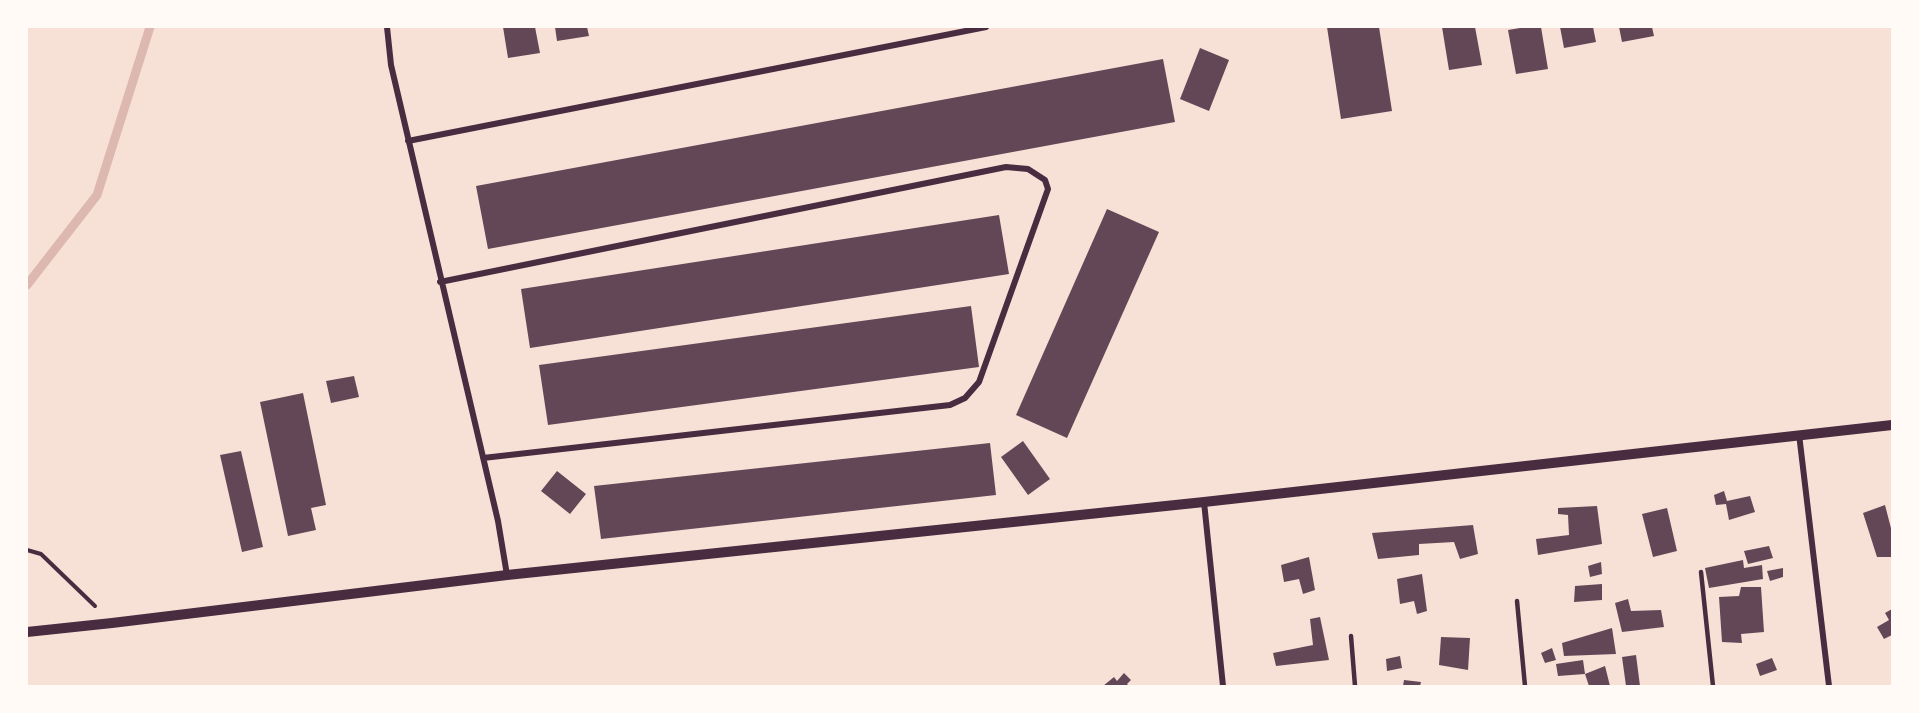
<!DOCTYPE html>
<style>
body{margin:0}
#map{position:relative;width:1919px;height:713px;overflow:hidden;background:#f7e1d7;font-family:"IBM Plex Sans",sans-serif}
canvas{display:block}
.frame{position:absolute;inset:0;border:28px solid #fffaf5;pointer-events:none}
</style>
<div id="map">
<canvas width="1919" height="713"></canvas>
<div class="frame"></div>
</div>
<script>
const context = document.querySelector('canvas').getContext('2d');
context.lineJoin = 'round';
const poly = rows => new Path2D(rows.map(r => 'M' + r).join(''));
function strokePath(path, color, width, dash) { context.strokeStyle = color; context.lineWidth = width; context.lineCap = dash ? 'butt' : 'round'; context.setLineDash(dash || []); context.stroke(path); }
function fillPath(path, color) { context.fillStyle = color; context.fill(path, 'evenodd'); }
strokePath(poly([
 [27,285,97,195,150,27]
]), '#dcb8b0', 9);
fillPath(poly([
 [503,27,535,27,540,53,508,58],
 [555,27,587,27,589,36,557,41],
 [1327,27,1379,27,1392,111,1341,119],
 [1442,27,1475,27,1482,65,1449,70],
 [1526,27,1541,27,1548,69,1516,74,1508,30],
 [1560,27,1593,27,1596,42,1564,48],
 [1619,27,1652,27,1654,36,1622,42],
 [1200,48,1229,60,1209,111,1180,99],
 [1163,59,1175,122,488,249,476,186],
 [1107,209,1159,232,1067,438,1016,415],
 [999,215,1009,274,530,348,521,289],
 [971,306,979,367,548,425,539,365],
 [354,376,359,397,331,403,326,381],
 [303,393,326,505,311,508,316,530,288,536,260,402],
 [1023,441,1050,479,1028,495,1001,457],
 [990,443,996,495,601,539,594,486],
 [241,451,263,547,242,552,220,455],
 [557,471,586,494,570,514,541,491],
 [1724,491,1727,501,1750,496,1755,512,1729,520,1726,504,1716,505,1714,495],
 [1885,505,1892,532,1892,557,1877,557,1863,513],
 [1597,506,1602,544,1538,555,1536,539,1569,535,1568,515,1558,514,1558,508],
 [1667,508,1677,551,1653,557,1642,514],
 [1473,525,1478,554,1460,559,1454,542,1419,544,1419,555,1378,559,1372,533],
 [1769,546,1773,558,1748,564,1744,551],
 [1309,557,1315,590,1303,594,1299,579,1284,582,1281,565],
 [1743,560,1744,568,1762,565,1763,579,1709,588,1705,568],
 [1601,562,1602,574,1590,577,1588,566],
 [1783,568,1783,577,1770,581,1767,571],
 [1422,574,1427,611,1417,614,1414,601,1400,604,1397,579],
 [1602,584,1602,600,1574,602,1575,586],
 [1741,587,1761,587,1764,632,1741,634,1742,643,1722,642,1719,597,1739,596],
 [1628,599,1631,611,1661,610,1664,627,1622,632,1615,603],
 [1892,609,1892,635,1884,639,1877,627,1889,620,1885,613],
 [1320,617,1329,660,1276,666,1273,653,1313,645,1310,619],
 [1612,628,1616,654,1564,656,1562,643],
 [1441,637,1470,638,1468,670,1439,665],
 [1552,648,1556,660,1545,663,1541,653],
 [1636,655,1640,686,1626,686,1622,657],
 [1400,656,1402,668,1387,671,1386,659],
 [1772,658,1777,670,1760,676,1756,664],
 [1583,660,1585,674,1605,666,1610,686,1589,686,1585,674,1558,676,1556,664],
 [1124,673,1131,680,1127,684,1129,686,1103,686,1114,677,1117,681],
 [1404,680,1421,682,1420,686,1403,686]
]), '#644757');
strokePath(poly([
 [27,550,41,554,95,606]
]), '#4a2c40', 4);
strokePath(poly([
 [1701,572,1713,686],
 [1517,601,1525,686],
 [1351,636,1355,686]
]), '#4a2c40', 4.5);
strokePath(poly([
 [387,27,391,65,498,521,507,575],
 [408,141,986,27],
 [440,282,1006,167,1028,169,1045,180,1048,189,979,382,965,398,950,405,483,458],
 [1799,434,1829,686],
 [1204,502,1223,686]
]), '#4a2c40', 6);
strokePath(poly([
 [27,632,112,623,507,575,1204,502,1892,425]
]), '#4a2c40', 10);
</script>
